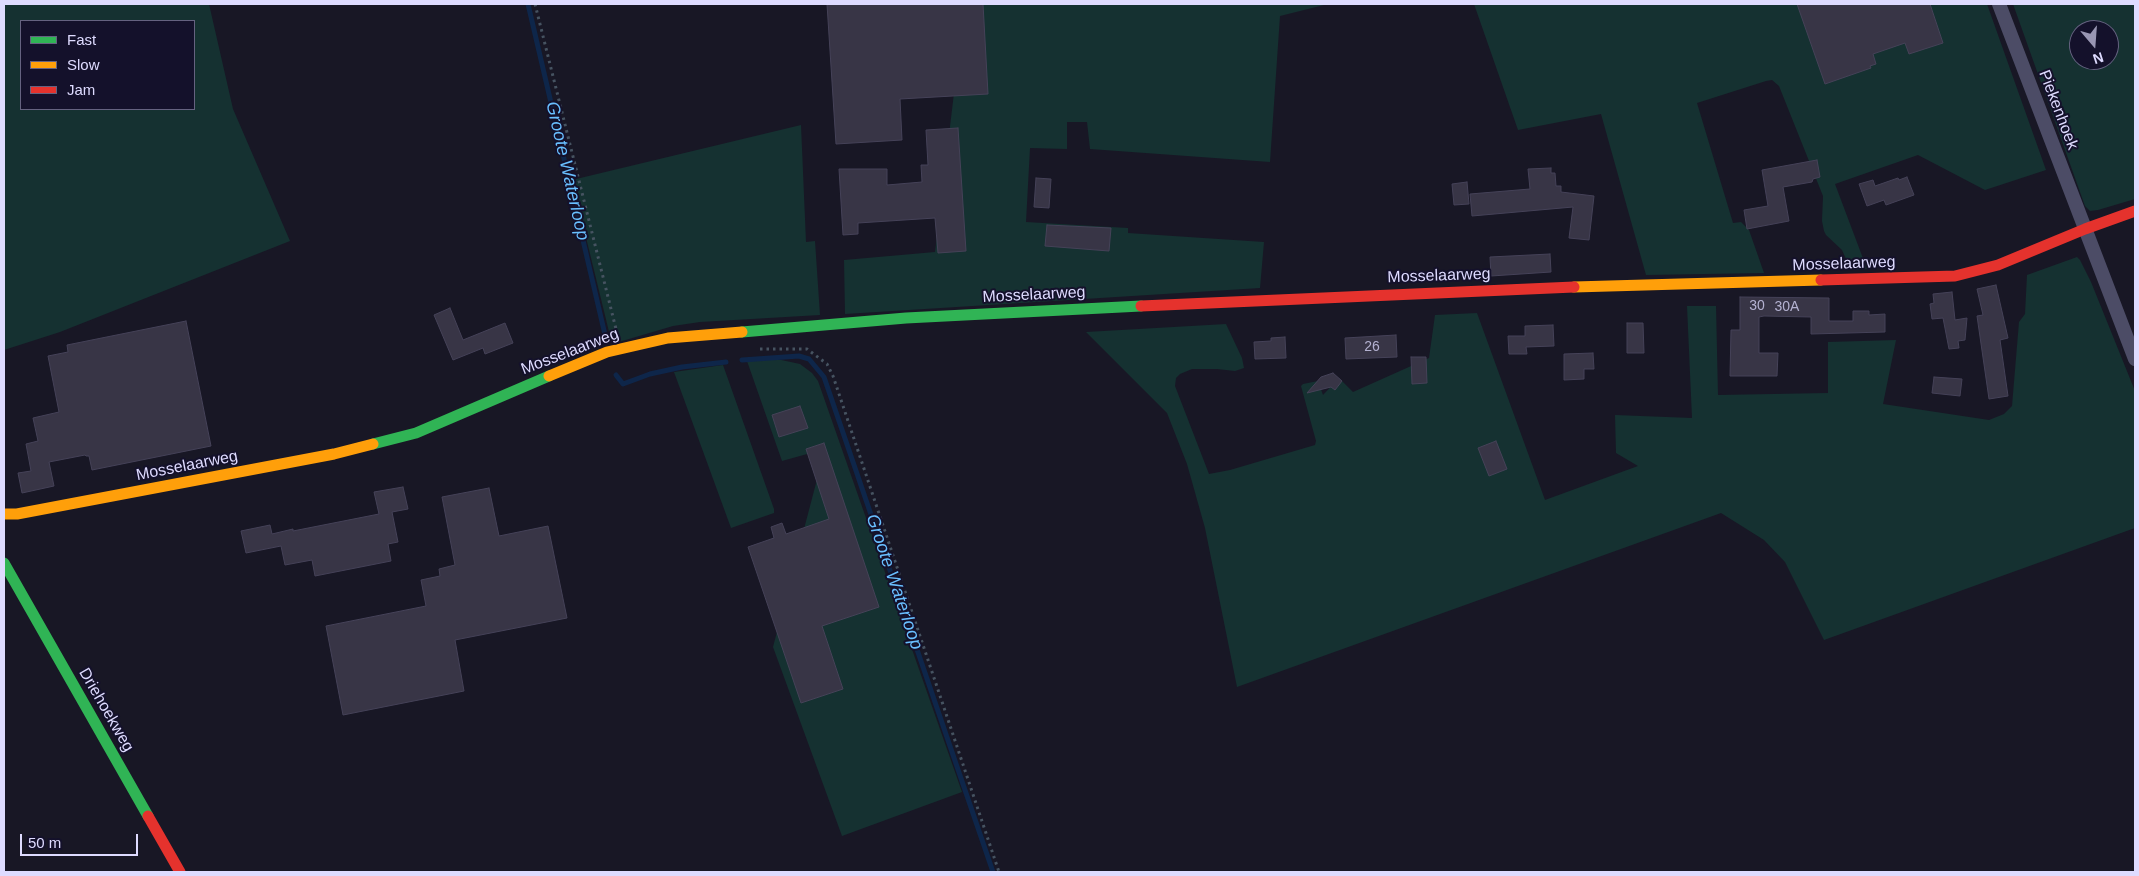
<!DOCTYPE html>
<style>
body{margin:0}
#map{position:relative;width:2139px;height:876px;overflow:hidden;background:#181725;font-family:Helvetica,sans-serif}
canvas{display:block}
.frame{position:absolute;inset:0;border:5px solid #dedbff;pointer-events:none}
.legend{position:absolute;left:20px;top:20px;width:175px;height:90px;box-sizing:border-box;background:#14112b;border:1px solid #656280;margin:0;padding:6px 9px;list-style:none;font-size:15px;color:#dedbff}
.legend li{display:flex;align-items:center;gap:10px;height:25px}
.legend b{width:25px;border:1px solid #656280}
.north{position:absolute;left:2069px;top:20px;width:50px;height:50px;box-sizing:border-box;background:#14112b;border:1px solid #656280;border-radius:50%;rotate:162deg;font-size:14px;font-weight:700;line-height:20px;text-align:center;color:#dedbff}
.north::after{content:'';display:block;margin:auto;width:18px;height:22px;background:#9996b3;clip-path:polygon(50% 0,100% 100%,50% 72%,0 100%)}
.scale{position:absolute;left:20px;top:834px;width:118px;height:22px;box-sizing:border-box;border:2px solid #dedbff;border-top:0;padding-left:6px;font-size:15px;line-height:18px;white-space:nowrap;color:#dedbff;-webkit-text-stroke:4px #14112b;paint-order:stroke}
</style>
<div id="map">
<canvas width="2139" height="876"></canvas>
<div class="frame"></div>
<ul class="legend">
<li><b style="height:6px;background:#30b455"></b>Fast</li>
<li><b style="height:6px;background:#ff9f0a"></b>Slow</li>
<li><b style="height:6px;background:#e5322d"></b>Jam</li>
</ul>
<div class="north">N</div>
<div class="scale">50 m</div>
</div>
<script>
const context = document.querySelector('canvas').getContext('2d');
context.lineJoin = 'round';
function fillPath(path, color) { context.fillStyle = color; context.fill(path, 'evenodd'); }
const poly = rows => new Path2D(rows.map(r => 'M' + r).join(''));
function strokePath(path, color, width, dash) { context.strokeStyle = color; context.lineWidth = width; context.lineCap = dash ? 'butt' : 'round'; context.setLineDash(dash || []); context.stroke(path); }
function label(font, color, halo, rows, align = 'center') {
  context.font = font + ' Helvetica,sans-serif'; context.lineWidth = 4; context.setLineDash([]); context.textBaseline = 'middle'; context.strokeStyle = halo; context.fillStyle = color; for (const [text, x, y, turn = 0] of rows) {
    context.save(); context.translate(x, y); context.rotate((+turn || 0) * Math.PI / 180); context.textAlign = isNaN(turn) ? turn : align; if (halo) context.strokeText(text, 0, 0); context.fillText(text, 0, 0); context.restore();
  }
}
fillPath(poly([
 [4,4,209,4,233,109,290,241,60,332,4,350],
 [194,21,194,109,21,109,21,21],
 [976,4,1328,4,1280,16,1270,162,1090,149,1087,122,1067,122,1067,149,1030,148,1026,222,1128,228,1128,233,1264,242,1260,288,845,314,844,260,935,252,954,93,981,87],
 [1474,4,1987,4,2046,170,1985,190,1918,155,1835,184,1867,269,1851,270,1842,250,1826,235,1824,231,1822,221,1823,196,1779,86,1772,80,1766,81,1697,103,1733,223,1741,222,1749,230,1764,273,1646,275,1601,114,1518,130],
 [2013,4,2135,4,2135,199,2098,210,2090,211,2085,206],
 [2079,30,2109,30,2109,60,2079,60],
 [801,125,806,242,815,241,820,315,700,322,673,326,612,344,572,180],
 [2077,257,2080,260,2091,282,2135,391,2135,528,1824,640,1785,562,1764,540,1721,513,1237,687,1205,528,1187,464,1167,413,1086,332,1226,324,1242,358,1244,368,1235,371,1217,369,1192,369,1180,374,1176,378,1175,386,1209,474,1230,470,1315,445,1316,441,1301,386,1303,384,1318,381,1323,395,1339,378,1353,392,1429,358,1435,315,1477,313,1545,500,1638,466,1616,453,1615,415,1692,418,1687,306,1716,306,1718,395,1828,393,1828,342,1896,340,1883,404,1989,420,2004,414,2012,406,2019,322,2025,314,2027,275],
 [772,358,800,364,812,373,818,381,962,792,842,836,773,647,825,449,782,461,747,361],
 [723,365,774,509,774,513,731,528,674,372]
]), '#153131');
strokePath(poly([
 [528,4,606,339],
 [742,360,799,356,809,359,824,377,993,872],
 [616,375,623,384,650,374,682,367,726,362]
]), '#0e264a', 5);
const building = poly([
 [827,4,983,4,988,94,900,99,902,140,836,144,827,4],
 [1797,4,1930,4,1943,43,1909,54,1905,43,1873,54,1876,64,1870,66,1871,68,1825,84,1797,4],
 [958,128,966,251,938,253,935,218,858,223,858,234,843,235,839,169,887,169,887,185,922,182,921,165,928,165,926,130,958,128],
 [1817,160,1820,177,1813,179,1812,182,1783,187,1789,221,1747,229,1744,210,1768,206,1762,170,1817,160],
 [1551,168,1551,173,1555,173,1556,186,1561,186,1561,192,1594,196,1589,240,1569,238,1573,207,1472,216,1470,194,1530,189,1528,169,1551,168],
 [1907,177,1914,195,1886,205,1884,200,1867,206,1859,184,1873,180,1875,186,1898,178,1899,180,1907,177],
 [1036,178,1051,179,1049,208,1034,207,1036,178],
 [1467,182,1469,204,1454,205,1452,184,1467,182],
 [1047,225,1111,228,1109,251,1045,246,1047,225],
 [1550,254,1551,272,1491,276,1490,257,1550,254],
 [1996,285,2008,338,2000,340,2008,396,1989,399,1977,316,1983,315,1977,289,1996,285],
 [1952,292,1955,320,1967,318,1965,340,1958,341,1959,348,1949,349,1943,318,1932,319,1930,304,1934,303,1933,294,1952,292],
 [1740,297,1829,298,1829,321,1853,321,1853,311,1869,311,1869,315,1885,314,1885,332,1811,334,1811,317,1764,316,1759,317,1759,353,1778,353,1777,376,1730,376,1731,330,1740,330,1740,297],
 [450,308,463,340,505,323,513,343,485,354,483,348,453,360,434,315,450,308],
 [186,321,211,446,92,470,89,456,86,456,85,455,49,462,54,486,22,493,18,473,31,471,26,444,38,441,33,418,59,412,48,356,68,352,67,345,186,321],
 [1627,323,1643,323,1644,353,1627,353,1627,323],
 [1553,325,1554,346,1526,347,1527,354,1509,354,1508,336,1525,336,1525,326,1553,325],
 [1396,335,1397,357,1346,359,1345,338,1396,335],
 [1285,337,1286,358,1255,359,1254,342,1271,341,1271,338,1285,337],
 [1593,353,1594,369,1584,369,1584,379,1564,380,1564,354,1593,353],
 [1411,357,1426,357,1427,383,1412,384,1411,357],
 [1333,373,1342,381,1335,390,1331,387,1307,393,1321,377,1333,373],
 [1934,377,1962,379,1960,396,1932,393,1934,377],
 [800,406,808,428,779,437,772,415,800,406],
 [1496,441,1507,469,1489,476,1478,448,1496,441],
 [824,443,879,607,822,626,843,689,801,703,748,547,774,538,771,527,782,523,786,534,829,519,806,449,824,443],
 [403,487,408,509,392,512,398,542,388,544,391,561,315,576,312,560,285,565,281,546,246,553,241,531,270,525,272,534,293,529,293,531,379,514,374,492,403,487],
 [489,488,499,536,548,526,567,618,455,640,464,691,343,715,326,626,426,606,421,580,440,576,439,569,455,565,442,497,489,488]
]);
fillPath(building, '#383546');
strokePath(building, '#454258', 1);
strokePath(poly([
 [535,4,617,333],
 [760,349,807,349,827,364,833,376,999,872]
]), '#465361', 3, [2.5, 4]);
strokePath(poly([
 [1999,4,2135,359]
]), '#4c4c66', 14);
strokePath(poly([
 [742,332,906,318,1141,306],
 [373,444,416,433,549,376],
 [4,563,148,816]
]), '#30b455', 11);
strokePath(poly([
 [1574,287,1821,280],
 [549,376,607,352,668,338,742,332],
 [4,514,17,514,334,454,373,444]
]), '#ff9f0a', 11);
strokePath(poly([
 [1821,280,1955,276,1998,265,2085,229,2135,211],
 [1141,306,1574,287],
 [148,816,180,872]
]), '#e5322d', 11);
label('14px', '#b4b2d1', null, [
 ["30",1757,306],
 ["30A",1787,307],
 ["26",1372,347]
]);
label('16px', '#dedbff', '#14112b', [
 ["Piekenhoek",2058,110,69],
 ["Mosselaarweg",1844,264,-2],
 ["Mosselaarweg",1439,276,-2],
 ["Mosselaarweg",1034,295,-3],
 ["Mosselaarweg",570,352,-21],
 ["Mosselaarweg",187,466,-11],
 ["Driehoekweg",106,710,60]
]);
label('italic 18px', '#69bfff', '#14112b', [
 ["Groote Waterloop",567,171,77],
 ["Groote Waterloop",894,582,71]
]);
</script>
